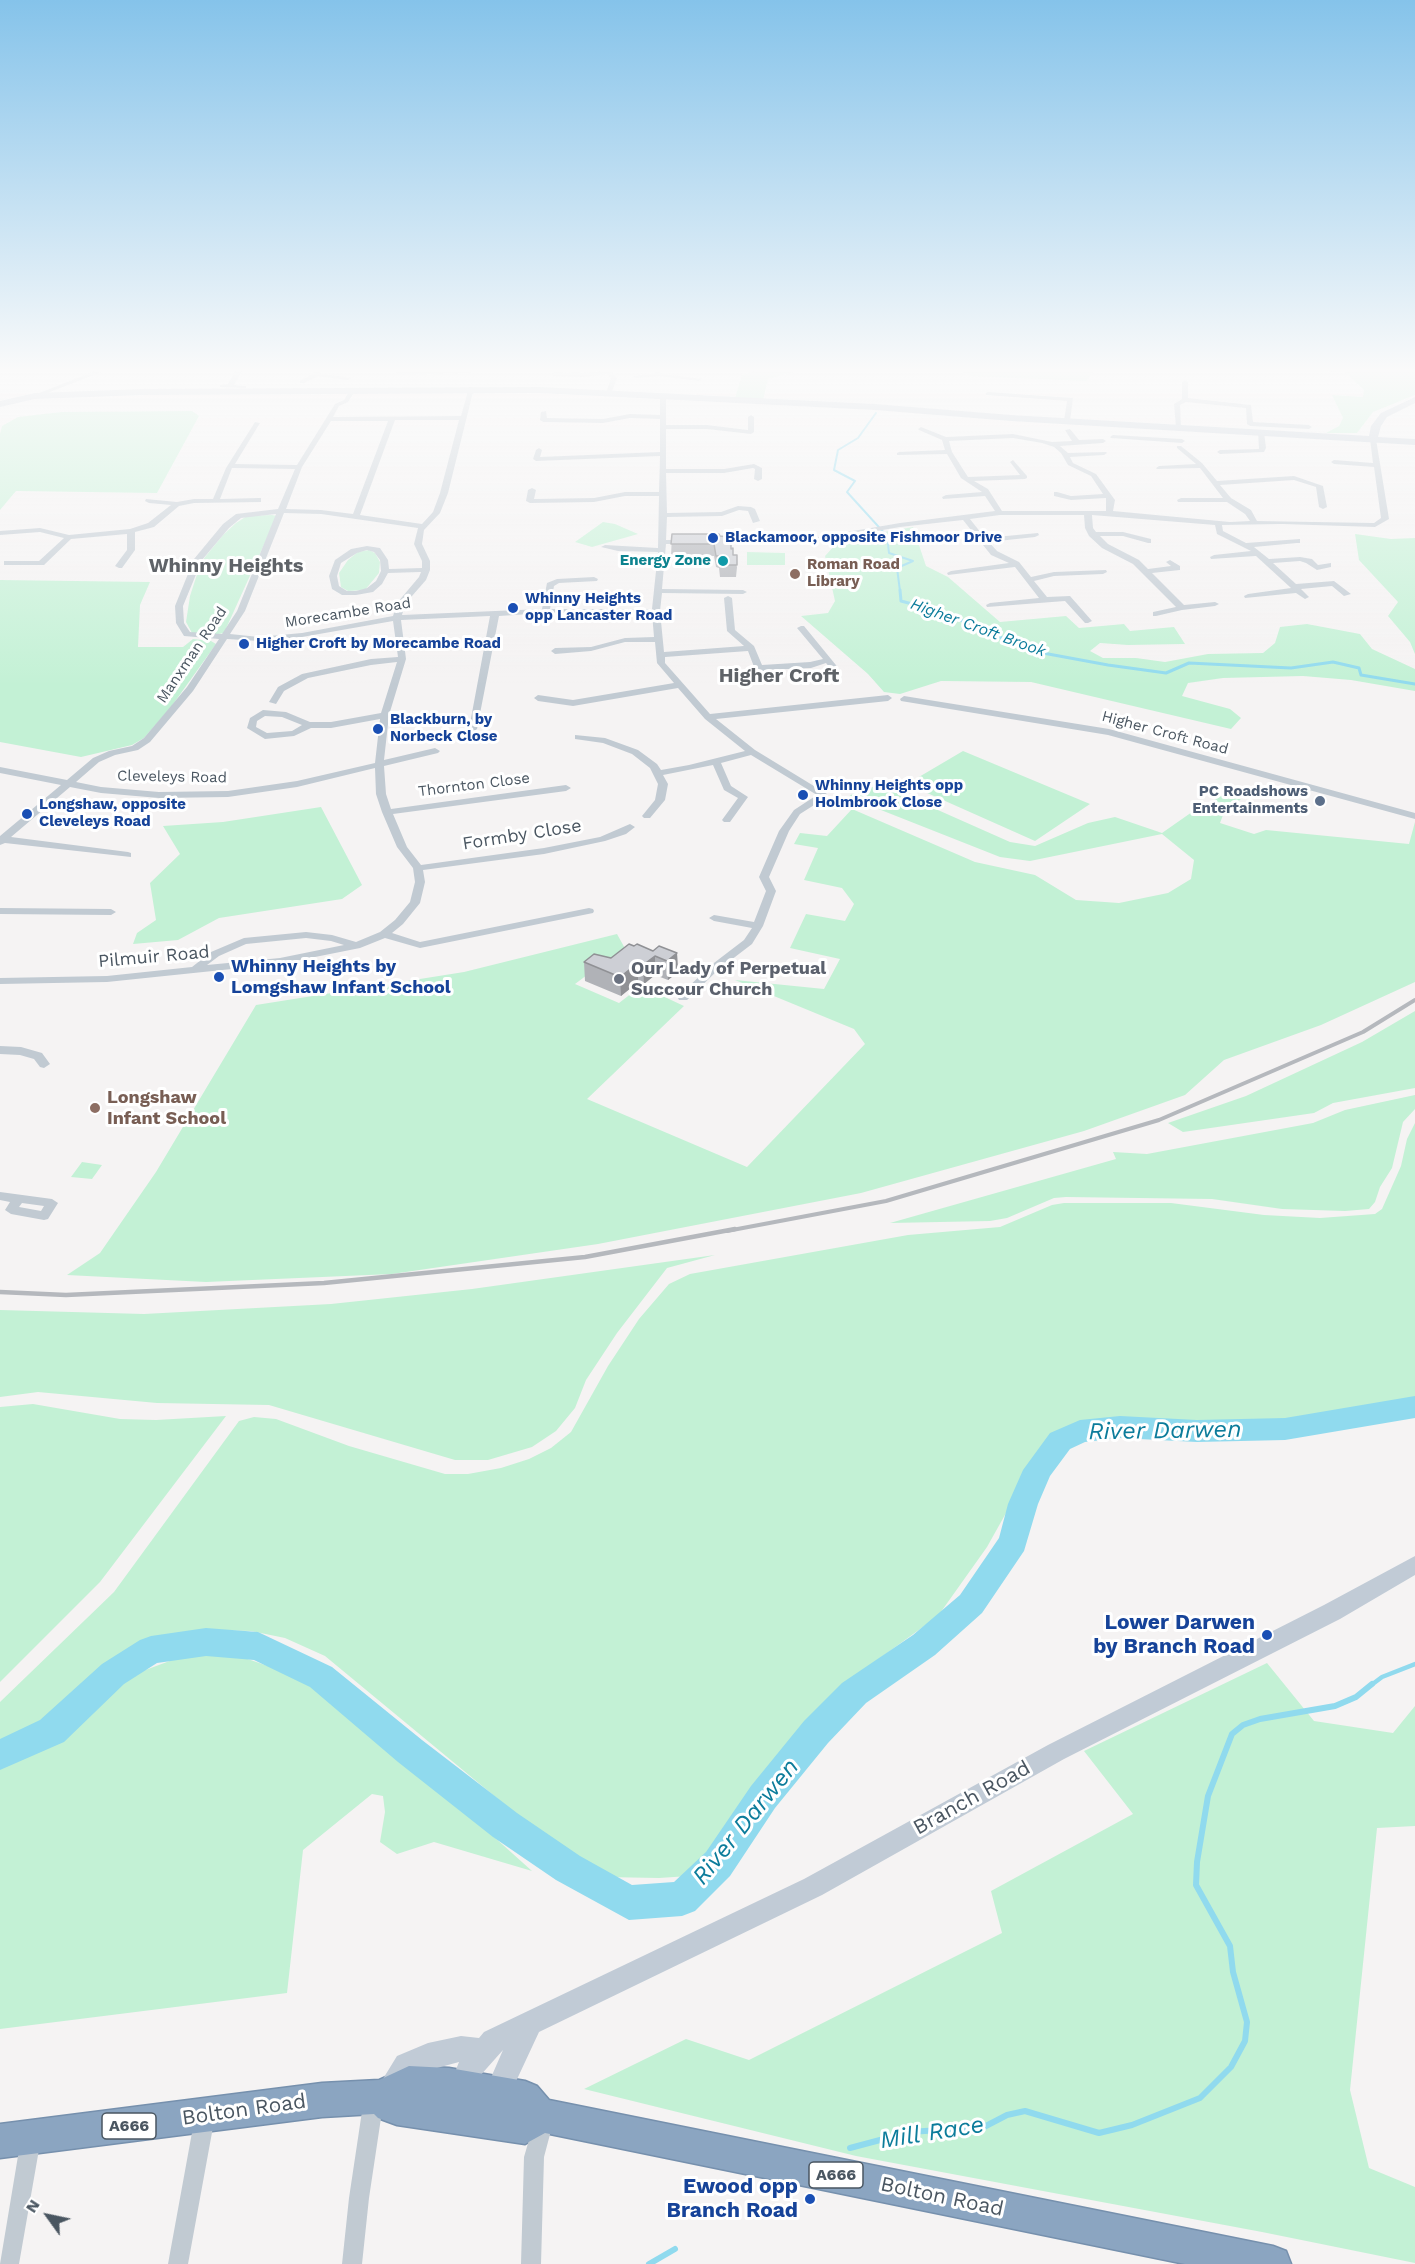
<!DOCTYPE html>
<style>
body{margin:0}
#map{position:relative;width:1415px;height:2264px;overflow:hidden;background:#f5f3f3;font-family:"Work Sans",sans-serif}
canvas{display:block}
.north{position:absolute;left:18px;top:2186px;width:60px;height:60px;-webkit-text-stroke:4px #fff;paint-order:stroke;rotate:303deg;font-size:16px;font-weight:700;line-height:24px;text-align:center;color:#4a5661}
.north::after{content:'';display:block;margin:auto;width:21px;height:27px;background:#4a5661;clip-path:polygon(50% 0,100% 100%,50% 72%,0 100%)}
</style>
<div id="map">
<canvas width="1415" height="2264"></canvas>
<div class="north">N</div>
</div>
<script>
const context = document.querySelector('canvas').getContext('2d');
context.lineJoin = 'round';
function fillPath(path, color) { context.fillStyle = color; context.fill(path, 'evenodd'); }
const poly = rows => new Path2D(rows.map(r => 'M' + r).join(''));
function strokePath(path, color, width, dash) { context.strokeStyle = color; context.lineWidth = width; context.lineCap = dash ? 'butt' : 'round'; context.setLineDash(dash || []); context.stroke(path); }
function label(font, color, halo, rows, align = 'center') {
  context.font = font + ' "Work Sans",sans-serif'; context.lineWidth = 6; context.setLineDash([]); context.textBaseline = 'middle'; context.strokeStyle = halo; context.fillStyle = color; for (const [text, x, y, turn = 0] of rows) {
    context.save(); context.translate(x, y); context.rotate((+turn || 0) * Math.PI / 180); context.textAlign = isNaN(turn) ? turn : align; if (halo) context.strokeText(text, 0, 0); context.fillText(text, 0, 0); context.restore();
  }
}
fillPath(poly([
 [762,369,804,369,768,379,763,400,735,398,742,375],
 [954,369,1095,369,1086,381,971,376],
 [1266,369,1415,369,1415,395,1373,412,1357,433,1326,433,1339,426,1343,418,1332,395,1363,397,1364,390,1345,372],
 [192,411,199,416,157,493,16,491,0,510,0,434,2,426,18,417,61,412],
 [272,515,277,516,224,633,213,635,192,633,186,622,190,596,201,562,223,535,236,523,247,516],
 [603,522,615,524,638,534,592,547,575,542],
 [913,527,926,566,948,577,1000,622,1066,616,1079,628,1124,624,1130,631,1174,627,1185,644,1128,645,1100,643,1090,651,1103,658,1136,658,1165,662,1208,654,1263,653,1275,643,1280,627,1307,624,1360,634,1372,649,1415,669,1415,691,1351,680,1303,676,1223,678,1188,683,1182,696,1230,709,1241,718,1231,729,1031,682,941,681,900,694,884,692,868,674,801,616,828,613,835,601,825,556,835,545,855,537],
 [1355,534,1391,539,1415,538,1415,654,1410,642,1388,616,1398,602,1359,560],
 [369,550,375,553,380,562,379,573,365,590,348,591,341,587,339,573,348,560,358,552],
 [747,552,785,553,785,565,747,565],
 [0,580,150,582,140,605,138,647,183,647,193,639,211,641,216,644,171,707,144,738,132,745,81,757,0,742],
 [963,751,1090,804,1035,841,907,784],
 [863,787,886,787,1010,842,1035,846,1088,823,1115,817,1162,833,1192,812,1225,794,1241,799,1236,803,1226,807,1220,823,1254,834,1266,830,1409,844,1415,822,1415,982,1321,1025,1224,1060,1185,1095,1084,1131,861,1193,598,1244,392,1274,206,1282,67,1275,100,1253,156,1172,256,1005,464,972,617,934,627,952,607,960,575,984,619,1003,641,986,684,1006,587,1099,747,1167,865,1044,854,1029,735,980,824,989,840,959,790,948,806,914,845,921,854,904,842,888,804,880,818,848,794,844,800,833,827,836,852,809,975,862,1035,875,1076,900,1119,903,1168,893,1191,879,1194,860,1162,834,1030,861,1000,857,848,797],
 [321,807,362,885,342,899,219,918,178,940,133,944,137,933,156,920,150,883,180,854,163,826,223,822],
 [1415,1011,1415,1088,1333,1103,1314,1113,1183,1132,1168,1123,1246,1096,1362,1042],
 [1415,1095,1415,1109,1403,1122,1392,1168,1380,1187,1375,1202,1369,1209,1345,1211,1282,1209,1212,1199,1066,1197,1054,1198,1007,1218,990,1221,890,1223,1116,1159,1113,1152,1147,1154,1313,1123,1345,1110],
 [1415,1123,1415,1397,1278,1424,1130,1422,1085,1425,1060,1436,1039,1454,987,1547,938,1616,836,1690,797,1731,734,1823,689,1876,659,1878,604,1877,533,1828,325,1656,285,1638,251,1631,212,1630,153,1640,95,1675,67,1697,44,1725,0,1743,0,1702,114,1592,239,1421,254,1417,276,1419,349,1446,445,1474,468,1474,501,1468,529,1459,551,1448,571,1432,608,1366,639,1319,669,1284,690,1274,908,1235,1000,1227,1052,1205,1064,1203,1171,1203,1264,1215,1320,1218,1375,1214,1382,1209,1401,1166,1407,1139],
 [82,1162,102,1165,92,1179,71,1177],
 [715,1255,667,1268,617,1333,586,1380,575,1408,556,1431,532,1447,488,1460,455,1460,269,1405,157,1403,38,1392,0,1397,0,1310,144,1314,331,1304,472,1289],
 [33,1404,120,1419,156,1420,226,1416,100,1582,0,1682,0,1407],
 [211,1653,242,1657,305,1679,463,1802,493,1836,532,1871,434,1842,397,1854,380,1842,385,1812,383,1796,372,1794,303,1850,287,1993,0,2029,0,1763,60,1735,105,1692,140,1672,175,1659],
 [1267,1663,1314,1721,1393,1733,1415,1706,1415,1826,1377,1828,1350,2090,1369,2168,1415,2187,1415,2263,1262,2232,856,2156,584,2089,686,2039,749,2060,1002,1933,991,1891,1133,1814,1084,1751]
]), '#c3f1d5');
strokePath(poly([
 [876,413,858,438,838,450,834,470,855,481,847,492,887,536,889,553,913,561,897,568,900,591]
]), '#90daee', 2);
strokePath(poly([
 [900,590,901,601,942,612,1032,651,1108,665,1166,673,1189,663,1291,668,1333,662,1359,668,1361,675,1415,684]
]), '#90daee', 3);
strokePath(poly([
 [1370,1686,1382,1677,1415,1664]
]), '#90daee', 4.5);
strokePath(poly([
 [850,2148,910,2132,984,2127,1007,2115,1025,2111,1099,2133,1132,2125,1200,2098,1231,2067,1245,2041,1247,2022,1233,1972,1230,1946,1196,1885,1197,1862,1208,1796,1232,1734,1243,1725,1260,1719,1335,1706,1356,1697,1372,1684],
 [649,2264,675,2249]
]), '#90daee', 6);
fillPath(poly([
 [1415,1396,1415,1418,1285,1440,1197,1442,1120,1438,1085,1442,1070,1449,1050,1476,1038,1504,1024,1551,982,1613,935,1655,866,1703,828,1743,775,1808,730,1876,695,1911,682,1916,629,1920,556,1880,493,1837,398,1762,310,1687,254,1660,206,1656,157,1663,124,1684,64,1742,0,1770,0,1739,40,1720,102,1664,140,1640,151,1636,206,1628,258,1632,332,1667,422,1740,517,1813,580,1856,632,1885,674,1882,706,1852,751,1786,804,1721,842,1683,913,1635,960,1595,999,1538,1008,1504,1023,1470,1050,1433,1080,1420,1120,1416,1197,1420,1285,1418,1415,1396]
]), '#90daee');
const highway = poly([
 [409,2066,449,2068,525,2081,537,2086,549,2100,1273,2246,1286,2251,1291,2264,1185,2264,545,2133,525,2144,397,2125,378,2118,374,2114,322,2117,0,2158,0,2124,322,2083,379,2080,409,2066]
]);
strokePath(highway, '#7690ad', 3);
fillPath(poly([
 [100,369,109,369,37,397,32,396,100,369],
 [237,369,243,369,234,385,246,386,246,388,220,387,220,385,228,384,237,369],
 [312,369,318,369,320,373,325,374,351,378,348,380,318,376,304,383,300,383,300,381,314,373,312,369],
 [603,369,609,369,617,378,611,394,606,393,611,378,607,374,583,377,554,376,551,374,554,372,583,373,604,371,603,369],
 [652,369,658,369,661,373,671,375,702,379,699,381,659,376,636,378,633,376,655,373,652,369],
 [470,370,472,373,399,375,396,373,399,371,470,370],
 [1185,380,1188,382,1188,398,1251,405,1253,422,1309,425,1312,427,1309,429,1250,426,1247,424,1246,408,1186,402,1180,405,1181,427,1176,428,1174,404,1182,399,1182,382,1185,380],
 [469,387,474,388,448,493,440,513,424,530,422,544,430,561,430,570,426,580,405,604,402,615,542,609,547,583,557,579,594,577,598,579,597,581,559,583,554,586,550,609,652,609,658,552,618,551,601,547,605,545,658,548,659,496,625,496,594,502,530,503,526,501,528,490,532,488,536,490,534,499,594,498,625,492,659,492,660,456,536,461,533,459,536,450,539,448,542,450,540,457,660,452,660,419,630,418,603,423,543,422,540,420,541,412,546,411,547,418,603,419,630,414,660,415,660,395,663,393,666,395,666,425,707,425,748,430,748,417,751,415,754,417,754,432,751,434,707,429,666,429,666,469,724,469,754,464,762,468,762,479,758,481,754,479,755,469,753,468,724,473,666,473,667,513,721,512,738,506,751,507,755,509,760,521,753,523,748,511,739,510,722,516,667,517,666,540,688,540,692,542,688,544,666,544,662,589,743,590,747,592,743,594,662,593,660,611,664,652,744,646,727,631,724,598,728,596,732,598,735,630,754,646,762,665,810,662,823,659,797,628,801,626,804,626,840,670,833,672,826,663,811,668,764,670,767,680,763,683,759,680,748,651,665,657,665,663,710,714,888,695,892,698,888,701,716,719,755,750,827,794,822,800,800,814,789,831,769,877,776,891,763,926,752,944,718,970,687,1000,679,1000,678,998,679,996,710,966,744,940,752,928,714,921,709,918,714,915,754,922,766,891,759,877,779,831,794,810,817,795,751,755,721,763,731,786,748,797,730,822,724,822,722,820,738,798,724,790,713,765,663,775,668,784,665,800,650,818,644,818,642,816,655,800,658,784,650,768,632,754,603,743,575,739,575,735,605,738,638,750,657,764,661,770,689,765,745,751,705,719,678,688,573,706,538,701,534,698,538,695,573,700,674,683,657,663,655,642,625,642,591,651,555,654,551,651,555,648,591,647,625,638,654,637,652,613,546,613,499,616,477,729,473,732,469,729,490,616,401,620,406,659,389,715,384,760,435,748,440,751,438,753,384,766,386,794,391,809,566,785,571,788,566,791,393,814,407,847,421,865,544,848,600,837,630,824,635,827,626,834,605,841,544,854,423,870,425,882,420,903,403,924,392,933,420,942,589,908,593,909,594,911,593,913,420,948,385,938,360,948,280,964,107,982,0,984,0,978,107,976,192,967,211,952,244,938,306,932,332,935,356,942,380,932,395,920,410,902,415,882,413,868,397,847,382,812,376,794,375,768,297,787,228,797,159,798,101,793,70,787,11,837,128,852,131,853,131,857,5,843,0,845,0,836,61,785,0,773,0,767,67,780,93,758,109,751,132,746,144,738,187,687,219,639,184,636,176,623,175,606,194,559,223,524,236,514,278,509,295,469,232,468,220,499,258,498,261,498,261,502,194,503,179,506,154,527,135,532,135,550,122,568,119,568,115,566,127,550,127,534,71,539,44,565,4,565,4,561,39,561,64,538,40,532,0,535,0,531,40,528,69,535,130,529,148,523,171,505,149,503,145,501,146,499,177,502,194,499,213,499,226,468,255,422,260,423,235,464,297,465,335,404,344,400,350,390,355,391,348,402,339,406,333,417,461,416,469,387],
 [395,420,459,420,440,493,433,512,422,524,360,515,395,420],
 [331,421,388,421,353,514,321,510,286,509,302,467,331,421],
 [284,513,321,514,418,528,414,544,422,561,422,568,389,569,388,560,380,548,367,546,351,549,335,560,329,576,332,589,342,595,356,595,373,592,382,584,388,573,421,572,419,577,397,603,393,616,302,633,259,637,230,634,245,611,284,513],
 [276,514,237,611,222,634,190,632,184,623,183,606,202,560,229,528,241,518,276,514],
 [367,550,374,552,380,560,381,571,376,581,367,588,356,591,347,591,339,586,337,576,341,563,357,553,367,550],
 [393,621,398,657,371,659,302,674,278,687,269,702,276,704,284,691,308,678,371,665,397,662,381,713,331,722,310,722,286,712,263,710,250,718,247,728,265,739,294,736,311,728,331,728,380,719,375,763,297,781,228,791,159,792,101,787,76,782,99,762,115,755,138,750,150,742,193,691,227,639,259,641,302,637,393,621],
 [265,716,282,717,302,725,292,731,267,733,256,727,257,721,265,716],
 [306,938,331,941,344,945,280,958,207,965,219,956,246,944,306,938],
 [988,392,1073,398,1070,421,1067,423,1064,421,1067,401,986,395,986,393,988,392],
 [921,427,946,437,1013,434,1052,442,1072,441,1065,430,1070,429,1079,440,1103,439,1106,441,1103,443,1060,446,1068,453,1106,452,1107,453,1104,455,1070,457,1073,463,1096,474,1115,500,1113,511,1230,522,1250,521,1245,514,1227,502,1178,502,1177,500,1181,498,1223,498,1200,468,1157,469,1156,468,1159,466,1196,464,1177,448,1177,446,1181,446,1202,463,1217,481,1294,476,1323,486,1327,507,1323,509,1319,507,1316,487,1294,480,1220,485,1231,498,1251,510,1257,521,1374,523,1381,518,1374,467,1334,464,1331,462,1334,460,1373,463,1370,439,1373,437,1376,439,1389,519,1375,527,1282,524,1222,525,1223,531,1246,543,1300,539,1300,543,1297,543,1254,547,1269,559,1300,557,1312,559,1318,565,1331,563,1331,567,1317,570,1306,563,1300,561,1273,563,1296,584,1334,581,1351,594,1344,596,1332,586,1301,589,1309,597,1305,599,1296,593,1245,598,1244,596,1248,594,1291,588,1256,556,1211,559,1210,557,1214,555,1251,551,1217,534,1215,525,1092,515,1093,528,1096,532,1123,532,1151,539,1151,543,1148,543,1123,536,1100,536,1108,544,1139,560,1148,569,1171,566,1166,562,1170,560,1180,566,1180,570,1152,573,1184,605,1215,602,1219,604,1215,606,1182,610,1156,616,1153,616,1153,612,1176,607,1133,564,1102,548,1089,536,1085,528,1084,515,1000,515,970,519,985,538,1038,533,1039,535,1035,537,989,542,997,551,1019,562,1031,577,1054,572,1106,570,1107,572,1103,574,1054,576,1034,581,1047,597,1070,596,1092,621,1088,623,1085,623,1065,601,987,607,986,605,990,603,1039,598,1015,567,948,575,947,573,951,571,1009,563,991,555,963,520,900,527,812,542,711,543,707,541,711,539,812,538,900,523,995,511,985,496,943,499,942,497,946,495,982,492,961,478,947,454,897,455,897,453,899,452,945,450,942,440,919,430,918,429,921,427],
 [1013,438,1042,443,1054,447,1061,453,1068,465,1091,476,1103,494,1071,496,1057,492,1054,492,1054,496,1071,500,1106,498,1106,511,1002,511,988,489,974,481,1025,479,1027,478,1027,476,1013,460,1010,462,1020,475,968,477,952,452,949,441,1013,438],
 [1261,430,1264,432,1266,448,1264,452,1220,454,1217,452,1220,450,1259,449,1258,432,1261,430],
 [1113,435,1182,439,1185,441,1182,443,1111,438,1110,437,1113,435],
 [904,696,1109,729,1415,813,1415,819,1108,735,901,701,900,699,904,696],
 [0,908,111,909,116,912,111,915,0,914,0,908],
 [0,1046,21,1047,42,1053,50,1064,44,1068,40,1067,34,1059,20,1055,0,1054,0,1046],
 [0,1192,52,1199,58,1203,48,1219,44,1220,11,1214,5,1210,10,1202,0,1200,0,1192],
 [22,1203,44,1206,41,1211,19,1207,22,1203],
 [374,2088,381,2091,384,2098,369,2198,362,2264,342,2264,349,2198,364,2098,367,2091,374,2088],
 [205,2106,212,2109,215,2116,188,2264,168,2264,195,2116,198,2109,205,2106],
 [543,2113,550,2116,553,2123,544,2157,541,2264,521,2264,524,2157,536,2116,543,2113],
 [31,2128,38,2131,41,2138,19,2264,0,2264,21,2138,24,2131,31,2128]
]), '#c1cad2');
fillPath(poly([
 [539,387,875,404,1011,415,1369,436,1371,426,1381,413,1415,397,1415,403,1387,417,1381,426,1378,437,1415,439,1415,445,1011,421,875,410,539,393,143,395,35,399,0,407,0,401,35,393,143,389,539,387],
 [1415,1556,1415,1575,1340,1619,1064,1759,822,1895,539,2032,505,2105,496,2109,487,2105,483,2096,503,2050,479,2077,469,2101,460,2105,451,2101,447,2092,459,2062,415,2074,400,2096,391,2100,382,2096,378,2087,397,2056,428,2043,461,2036,479,2038,484,2032,804,1879,1048,1745,1324,1605,1415,1556]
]), '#c1cbd6');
fillPath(highway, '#8ba5c1');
strokePath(poly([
 [727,1231,886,1201,1159,1120,1363,1032,1415,1000]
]), '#b5b8bd', 4);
strokePath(poly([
 [0,1292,66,1295,324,1283,585,1257,735,1229]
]), '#b5b8bd', 4.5);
fillPath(poly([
 [672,534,720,536,728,542,731,549,737,567,736,577,720,577,719,568,716,567,714,556,671,556],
 [634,946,653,951,677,953,678,972,668,980,655,975,644,984,638,982,621,996,585,981,584,962,611,958]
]), '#b0b2b7');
fillPath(poly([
 [677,953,678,972,668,980,667,961],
 [655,956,655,975,644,984,643,965],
 [638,963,638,982,621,996,620,977]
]), '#909195');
const building = poly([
 [672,534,719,534,720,536,728,537,728,542,731,543,731,549,733,548,733,555,737,555,737,565,720,565,719,556,716,556,714,544,671,544,672,534],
 [629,944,634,946,637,944,653,951,659,946,677,953,667,961,655,956,643,965,638,963,620,977,584,962,594,954,611,958,629,944]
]);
fillPath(building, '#cdcfd5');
strokePath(building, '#909195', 1.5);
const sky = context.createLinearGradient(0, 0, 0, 686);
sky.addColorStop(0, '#85c3ea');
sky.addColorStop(0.54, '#fafafa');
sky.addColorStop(1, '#fafafa00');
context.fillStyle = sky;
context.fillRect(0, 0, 1415, 686);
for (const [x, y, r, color] of [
 [713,538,6,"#1a4fb4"],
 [723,561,6,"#0f9aa8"],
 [795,574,6,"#8d6e63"],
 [513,608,6,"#1a4fb4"],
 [244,644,6,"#1a4fb4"],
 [378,729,6,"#1a4fb4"],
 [803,795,6,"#1a4fb4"],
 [1320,801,6,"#5c6f8a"],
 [27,814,6,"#1a4fb4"],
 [219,977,6,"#1a4fb4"],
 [619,979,6,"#6b7280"],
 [95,1108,6,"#8d6e63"],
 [1267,1635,6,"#1a4fb4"],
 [810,2199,6,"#1a4fb4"]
]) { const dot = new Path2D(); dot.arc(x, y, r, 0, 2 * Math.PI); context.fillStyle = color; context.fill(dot); strokePath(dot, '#fff', 2); }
label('bold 15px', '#164399', '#fff', [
 ["Blackamoor, opposite Fishmoor Drive",725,538],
 ["Whinny Heights",525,599],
 ["opp Lancaster Road",525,616],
 ["Higher Croft by Morecambe Road",256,644],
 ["Blackburn, by",390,720],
 ["Norbeck Close",390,737],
 ["Whinny Heights opp",815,786],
 ["Holmbrook Close",815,803],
 ["Longshaw, opposite",39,805],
 ["Cleveleys Road",39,822]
], 'left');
label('bold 15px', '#0d838f', '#fff', [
 ["Energy Zone",711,561]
], 'right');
label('bold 15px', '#785e54', '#fff', [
 ["Roman Road",807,565],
 ["Library",807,582]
], 'left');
label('15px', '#4a5661', '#fff', [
 ["Morecambe Road",348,613,-9],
 ["Manxman Road",192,655,-56],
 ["Higher Croft Road",1165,733,15],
 ["Cleveleys Road",172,777,1],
 ["Thornton Close",474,785,-7]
]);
label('bold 15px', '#4e5e75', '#fff', [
 ["PC Roadshows",1308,792],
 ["Entertainments",1308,809]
], 'right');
label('italic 16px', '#0c7c9b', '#fff', [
 ["Higher Croft Brook",978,628,20]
]);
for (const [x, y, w] of [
 [129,2126,54],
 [836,2175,54]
]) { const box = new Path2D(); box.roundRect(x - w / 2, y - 13, w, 26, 4.5); context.fillStyle = '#fff'; context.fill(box); strokePath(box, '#4a5661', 1.5); }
label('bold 16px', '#4a5661', null, [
 ["A666",129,2126],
 ["A666",836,2175]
]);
label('18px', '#4a5661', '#fff', [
 ["Formby Close",522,835,-9],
 ["Pilmuir Road",154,957,-5]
]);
label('bold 18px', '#164399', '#fff', [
 ["Whinny Heights by",231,967],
 ["Lomgshaw Infant School",231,988]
], 'left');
label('bold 18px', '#5b616d', '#fff', [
 ["Our Lady of Perpetual",631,969],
 ["Succour Church",631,990]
], 'left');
label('bold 18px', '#785e54', '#fff', [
 ["Longshaw",107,1098],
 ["Infant School",107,1119]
], 'left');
label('bold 20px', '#5f6368', '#fff', [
 ["Whinny Heights",226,566],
 ["Higher Croft",779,676]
]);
label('bold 21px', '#164399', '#fff', [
 ["Lower Darwen",1255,1623],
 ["by Branch Road",1255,1647],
 ["Ewood opp",798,2187],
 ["Branch Road",798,2211]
], 'right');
label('21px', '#4a5661', '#fff', [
 ["Branch Road",972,1798,-29],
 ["Bolton Road",244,2110,-8],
 ["Bolton Road",942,2197,12]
]);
label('italic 24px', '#0c7c9b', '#fff', [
 ["River Darwen",1165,1431,-1],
 ["River Darwen",746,1822,-51],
 ["Mill Race",932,2133,-9]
]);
</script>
